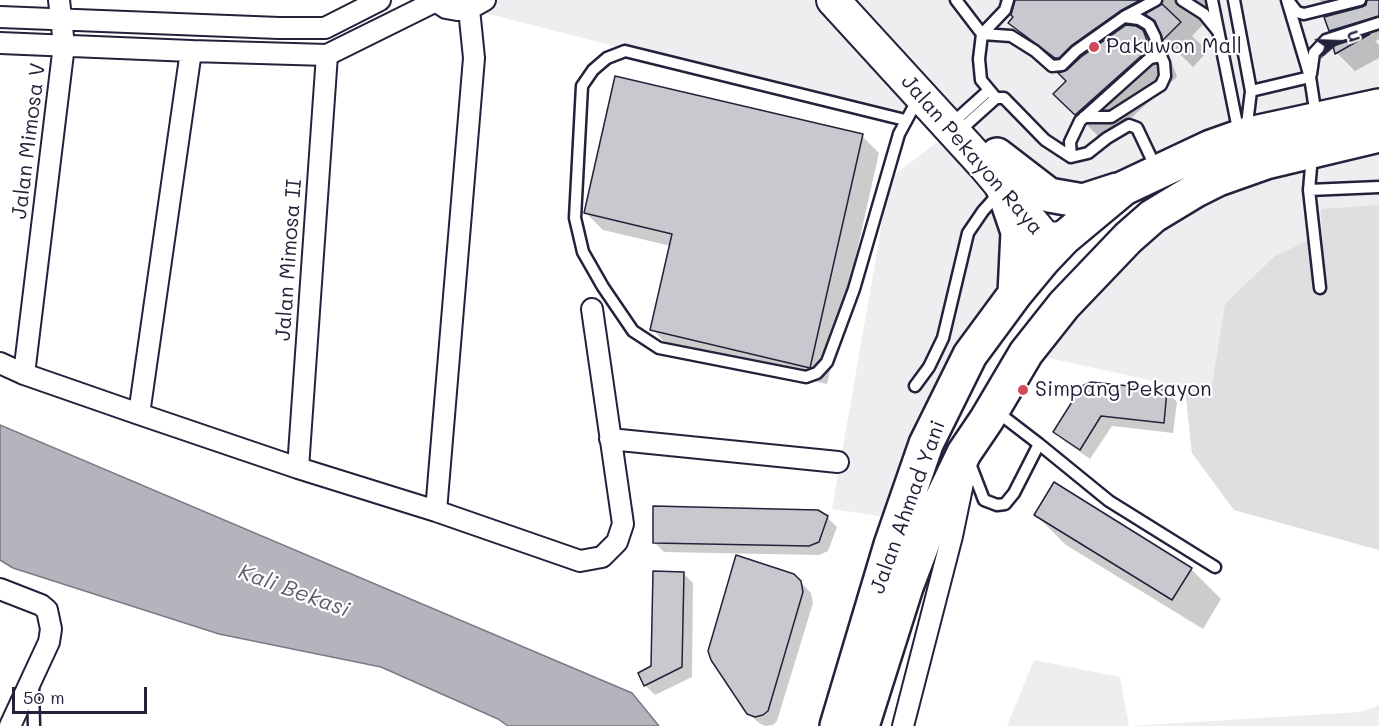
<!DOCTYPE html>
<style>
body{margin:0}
#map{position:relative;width:1379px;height:726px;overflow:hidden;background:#fff;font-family:Mali,sans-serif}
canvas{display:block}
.north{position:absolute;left:1307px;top:12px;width:60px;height:60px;-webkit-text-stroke:4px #fff;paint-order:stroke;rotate:71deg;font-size:16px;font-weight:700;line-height:24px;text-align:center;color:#22223b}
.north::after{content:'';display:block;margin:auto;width:21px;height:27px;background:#22223b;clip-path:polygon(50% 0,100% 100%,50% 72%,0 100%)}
.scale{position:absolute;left:12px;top:687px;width:135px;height:27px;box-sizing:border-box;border:3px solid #22223b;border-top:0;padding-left:8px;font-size:18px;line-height:21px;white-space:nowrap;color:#22223b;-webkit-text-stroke:4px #fff;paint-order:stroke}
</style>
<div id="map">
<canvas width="1379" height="726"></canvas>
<div class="north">U</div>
<div class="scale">50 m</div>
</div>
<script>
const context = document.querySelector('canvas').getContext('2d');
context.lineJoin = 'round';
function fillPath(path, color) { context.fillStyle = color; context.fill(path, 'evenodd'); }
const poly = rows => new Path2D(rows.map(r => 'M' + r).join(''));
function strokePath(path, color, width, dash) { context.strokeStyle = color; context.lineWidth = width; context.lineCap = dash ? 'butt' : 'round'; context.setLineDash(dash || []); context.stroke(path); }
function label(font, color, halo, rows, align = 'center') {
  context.font = font + ' Mali,sans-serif'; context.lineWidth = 4.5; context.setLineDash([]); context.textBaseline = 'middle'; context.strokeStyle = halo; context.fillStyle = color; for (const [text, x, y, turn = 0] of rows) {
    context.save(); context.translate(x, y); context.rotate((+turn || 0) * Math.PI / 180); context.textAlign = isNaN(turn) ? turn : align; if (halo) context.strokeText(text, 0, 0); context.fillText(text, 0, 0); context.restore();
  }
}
fillPath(poly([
 [485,0,833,0,920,96,905,120,469,9],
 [837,0,1379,0,1379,106,1083,201,997,155],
 [952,131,984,165,1015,269,899,519,832,509,890,178],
 [1379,135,1379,550,1234,510,1192,453,1185,388,1026,353,1153,216],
 [1034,660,1120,677,1129,726,1007,726],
 [1379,705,1379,726,1129,726,1360,712]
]), '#eeeef1');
fillPath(poly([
 [1379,205,1379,550,1234,510,1192,453,1185,388,1211,391,1225,304,1275,256,1322,234,1321,209]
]), '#dfdfe2');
const water = poly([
 [0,425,632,693,659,726,508,726,498,719,381,667,219,634,13,568,0,560,0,425]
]);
fillPath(water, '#b4b4bc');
strokePath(water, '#7a7a88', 1.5);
fillPath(poly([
 [998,0,1212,0,1214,13,1192,36,1208,51,1193,67,1165,39,1162,32,1149,38,1171,60,1177,77,1104,142,1056,94,1068,81,1066,72,1038,51,1010,23,1015,17],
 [1320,0,1379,0,1379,39,1375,41,1379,45,1379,58,1355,71,1337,53,1335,47,1343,44,1330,31,1335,16],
 [862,136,879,153,827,384,669,347,652,329,671,246,603,230,586,213],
 [1167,392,1177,402,1173,433,1112,426,1090,459,1064,441,1054,431],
 [1036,515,1191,569,1221,599,1203,629,1066,545],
 [827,517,837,527,828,551,819,555,664,552,654,542],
 [683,573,693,583,692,677,655,695,645,685],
 [794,575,811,593,813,603,777,721,773,725,765,726,759,723,748,713]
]), '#0003');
const building = poly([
 [1015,0,1140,0,1120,11,1072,45,1059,58,1055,58,1008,23,1013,17,1011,15,1015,0],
 [1367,0,1379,0,1379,16,1329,31,1324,17,1362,7,1366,5,1367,0],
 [1162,4,1181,22,1163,40,1155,21,1145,14,1162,4],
 [1126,25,1136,26,1143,30,1150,48,1075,115,1053,94,1066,81,1058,73,1067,70,1081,57,1126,25],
 [1370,34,1335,54,1333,46,1370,34],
 [615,76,863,134,810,368,650,330,672,234,584,213,615,76],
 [1091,382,1167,390,1164,423,1101,416,1080,450,1053,432,1082,386,1091,382],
 [1054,482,1192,568,1172,600,1034,515,1054,482],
 [653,506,818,510,828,516,819,542,809,546,653,543,653,506],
 [736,555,794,574,801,581,803,592,768,711,763,715,755,717,747,714,711,660,708,651,736,555],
 [653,571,684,572,682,667,644,686,638,673,651,666,653,571]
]);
fillPath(building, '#c8c8cf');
strokePath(building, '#22223b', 1.5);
const lane = poly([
 [956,0,982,34,1011,36,1035,51,1052,66,1062,65,1076,51,1124,17,1139,19,1149,25,1155,37,1158,51,1080,121,1070,142,1071,157],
 [1182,0,1204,14,1217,30],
 [1212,0,1239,134],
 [1234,0,1251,91,1246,132],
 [1287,0,1310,77,1316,116],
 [1290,3,1297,12,1304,14,1360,0],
 [1124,17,1156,0],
 [1311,74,1314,53,1326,40,1379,23],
 [1251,91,1310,77],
 [996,98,981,80,979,59,982,34,1005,10,1008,0],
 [1084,117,1111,117,1161,85,1165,76,1164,63,1161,56,1150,58],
 [958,118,989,90],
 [905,120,625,51,607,58,593,70,582,86,575,218,583,252,603,287,633,331,659,348,806,377,817,373,827,362,854,289,899,134,919,97],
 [966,125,996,98,1004,98,1045,140,1071,157,1088,153,1107,138,1129,125,1137,128,1156,168],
 [1309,190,1312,156],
 [1320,288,1309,190,1379,187],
 [915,386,929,367,943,338,968,233,983,211,1000,192],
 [1039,444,1109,501,1215,567],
 [969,461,984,500,997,505,1005,504,1014,493,1039,444,996,411],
 [33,687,34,726]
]);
const street = poly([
 [434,0,446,8,457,10,469,9,485,0],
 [0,17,279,28,325,28,380,0],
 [0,43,191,51,327,55,436,1],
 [0,363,24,374,139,414,298,468,436,511,580,561,602,557,617,542,623,524,592,309],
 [24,374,64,45,59,0],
 [139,414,191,51],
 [610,439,838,462],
 [298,468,327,55],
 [436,511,474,58,469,9],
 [0,589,41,605,47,610,51,629,49,642,10,726],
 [903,726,952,536,964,478]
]);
const primary = poly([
 [833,0,984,165,1046,239,1064,238]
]);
const highway = poly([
 [997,155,1049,195,1083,201,1117,190],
 [1003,188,1018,232,1015,294],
 [837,726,891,545,926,444,970,355,1015,294,1044,259,1064,238,1124,188,1211,147,1245,135,1379,106],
 [862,726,906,587,930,524,964,453,987,419,1026,353,1064,305,1128,238,1153,216,1196,190,1218,179,1266,162,1379,135]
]);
strokePath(lane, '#22223b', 15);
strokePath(street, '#22223b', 24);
strokePath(primary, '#22223b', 36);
strokePath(highway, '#22223b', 38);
strokePath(lane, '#fff', 10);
strokePath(street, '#fff', 20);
strokePath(primary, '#fff', 32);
strokePath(highway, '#fff', 33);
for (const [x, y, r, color] of [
 [1094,47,6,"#d1495b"],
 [1023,390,6,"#d1495b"]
]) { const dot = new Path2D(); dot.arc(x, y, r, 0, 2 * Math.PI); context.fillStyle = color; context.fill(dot); strokePath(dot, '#fff', 2); }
label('21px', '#22223b', '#fff', [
 ["Pakuwon Mall",1106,47],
 ["Simpang Pekayon",1035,390]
], 'left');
label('21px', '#22223b', '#fff', [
 ["Jalan Mimosa V",29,141,-83],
 ["Jalan Pekayon Raya",972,155,49],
 ["Jalan Mimosa II",289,260,-86],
 ["Jalan Ahmad Yani",908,507,-70]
]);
label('italic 22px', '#5c5c6f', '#fff', [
 ["Kali Bekasi",294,591,20]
]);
</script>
